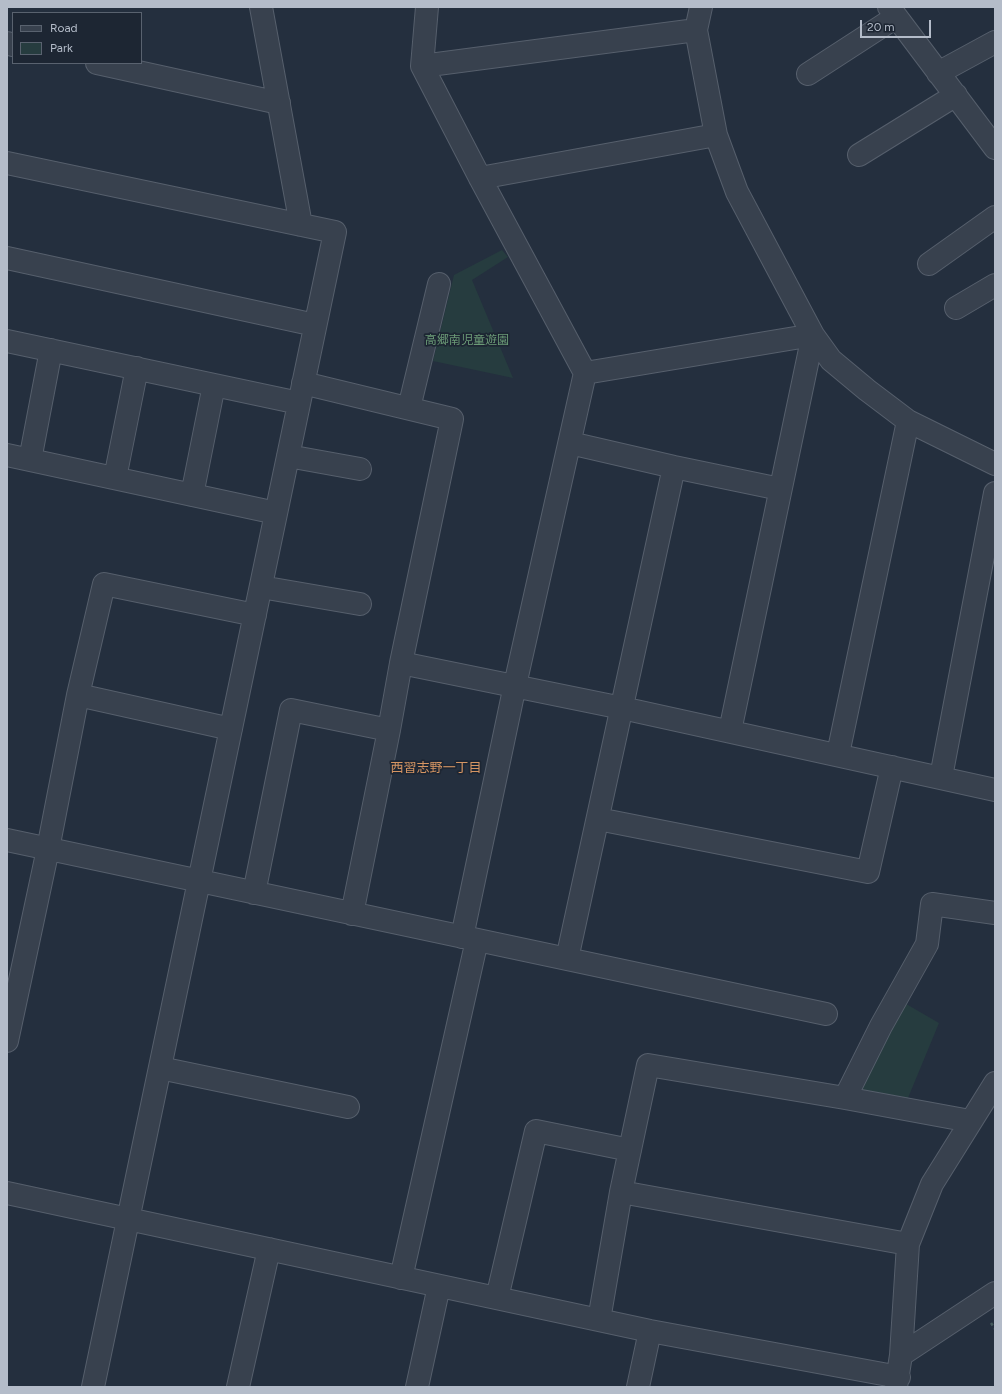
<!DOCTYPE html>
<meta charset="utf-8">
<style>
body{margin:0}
#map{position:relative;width:1002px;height:1394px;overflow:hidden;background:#242f3e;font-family:Figtree,sans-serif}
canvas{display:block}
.frame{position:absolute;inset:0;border:8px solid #b4bcc9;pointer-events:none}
.legend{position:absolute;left:12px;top:12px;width:130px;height:52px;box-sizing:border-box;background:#1d2633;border:1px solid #59626f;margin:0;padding:5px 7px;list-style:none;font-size:12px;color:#b4bcc9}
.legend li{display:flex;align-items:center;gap:8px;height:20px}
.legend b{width:20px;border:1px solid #59626f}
.scale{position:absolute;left:860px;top:20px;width:71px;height:18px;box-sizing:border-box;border:2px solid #b4bcc9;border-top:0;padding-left:5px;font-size:12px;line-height:14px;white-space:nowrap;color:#b4bcc9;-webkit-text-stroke:3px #1d2633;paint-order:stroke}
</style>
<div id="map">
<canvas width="1002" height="1394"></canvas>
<div class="frame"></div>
<ul class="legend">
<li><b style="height:5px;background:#38414e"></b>Road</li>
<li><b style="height:11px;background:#263c3f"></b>Park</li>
</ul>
<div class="scale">20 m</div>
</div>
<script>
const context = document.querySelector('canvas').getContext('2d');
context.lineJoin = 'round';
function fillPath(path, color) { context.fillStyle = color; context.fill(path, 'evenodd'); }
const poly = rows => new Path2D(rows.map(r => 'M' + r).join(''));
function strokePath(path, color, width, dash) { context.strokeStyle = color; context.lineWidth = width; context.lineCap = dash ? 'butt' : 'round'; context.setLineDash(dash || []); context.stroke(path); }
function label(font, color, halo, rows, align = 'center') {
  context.font = font + ' Figtree,"Noto Sans JP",sans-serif'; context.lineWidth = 3.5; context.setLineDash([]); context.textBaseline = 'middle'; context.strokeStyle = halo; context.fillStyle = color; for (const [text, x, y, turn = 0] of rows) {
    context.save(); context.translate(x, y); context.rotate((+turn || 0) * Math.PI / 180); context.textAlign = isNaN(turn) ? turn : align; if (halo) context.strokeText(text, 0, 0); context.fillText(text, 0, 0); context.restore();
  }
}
fillPath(poly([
 [502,250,508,257,472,280,513,378,433,361,454,275],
 [901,1001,939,1023,908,1098,860,1089]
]), '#263c3f');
const minor = poly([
 [261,7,301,225],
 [427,7,422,66,480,178,585,373,515,685,462,937],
 [701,7,696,30,716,135,737,192,813,335,831,360,867,390,908,421,995,464],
 [889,7,995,148],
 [7,43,13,45],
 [97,63,279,103],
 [422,66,696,30],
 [938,73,995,42],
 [808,74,896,17],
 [859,155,956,95],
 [7,163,335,232,93,1387],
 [480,178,716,135],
 [7,258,315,325],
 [929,264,995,217],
 [956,308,995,285],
 [7,341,299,403],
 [585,373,813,335,730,731],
 [303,383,452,419,401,663,389,730,352,914],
 [409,408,439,284],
 [570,443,674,467,780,489],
 [7,455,276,513],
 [288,456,360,469],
 [30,460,51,350],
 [115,478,137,368],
 [192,495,214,385],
 [261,587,360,604],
 [401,663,622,708,995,790],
 [78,695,231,729],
 [838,754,908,421],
 [941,777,995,493],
 [598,819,868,872,892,767],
 [7,840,826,1014],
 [254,893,291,710,389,730],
 [567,959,674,467],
 [7,1041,48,849,78,695,104,584,255,615],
 [160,1068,348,1107],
 [845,1098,881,1026,927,944,932,904,995,913],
 [621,1192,908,1244],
 [7,1193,650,1331,899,1377],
 [401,1278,477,940],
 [497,1298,536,1131,630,1150],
 [599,1320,621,1192,648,1065,845,1098,970,1121],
 [901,1355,995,1293],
 [238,1387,269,1249],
 [417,1387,439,1286],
 [638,1387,650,1331],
 [896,1387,901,1355,908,1244,932,1184,995,1083]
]);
strokePath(minor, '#565f6c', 24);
strokePath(poly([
 [991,1323,995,1329]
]), '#44595c', 2.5, [3, 3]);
strokePath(minor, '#38414e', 22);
label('12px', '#6b9a76', '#1d2633', [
 ["高郷南児童遊園",467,340]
]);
label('13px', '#d59563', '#1d2633', [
 ["西習志野一丁目",436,768]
]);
</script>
